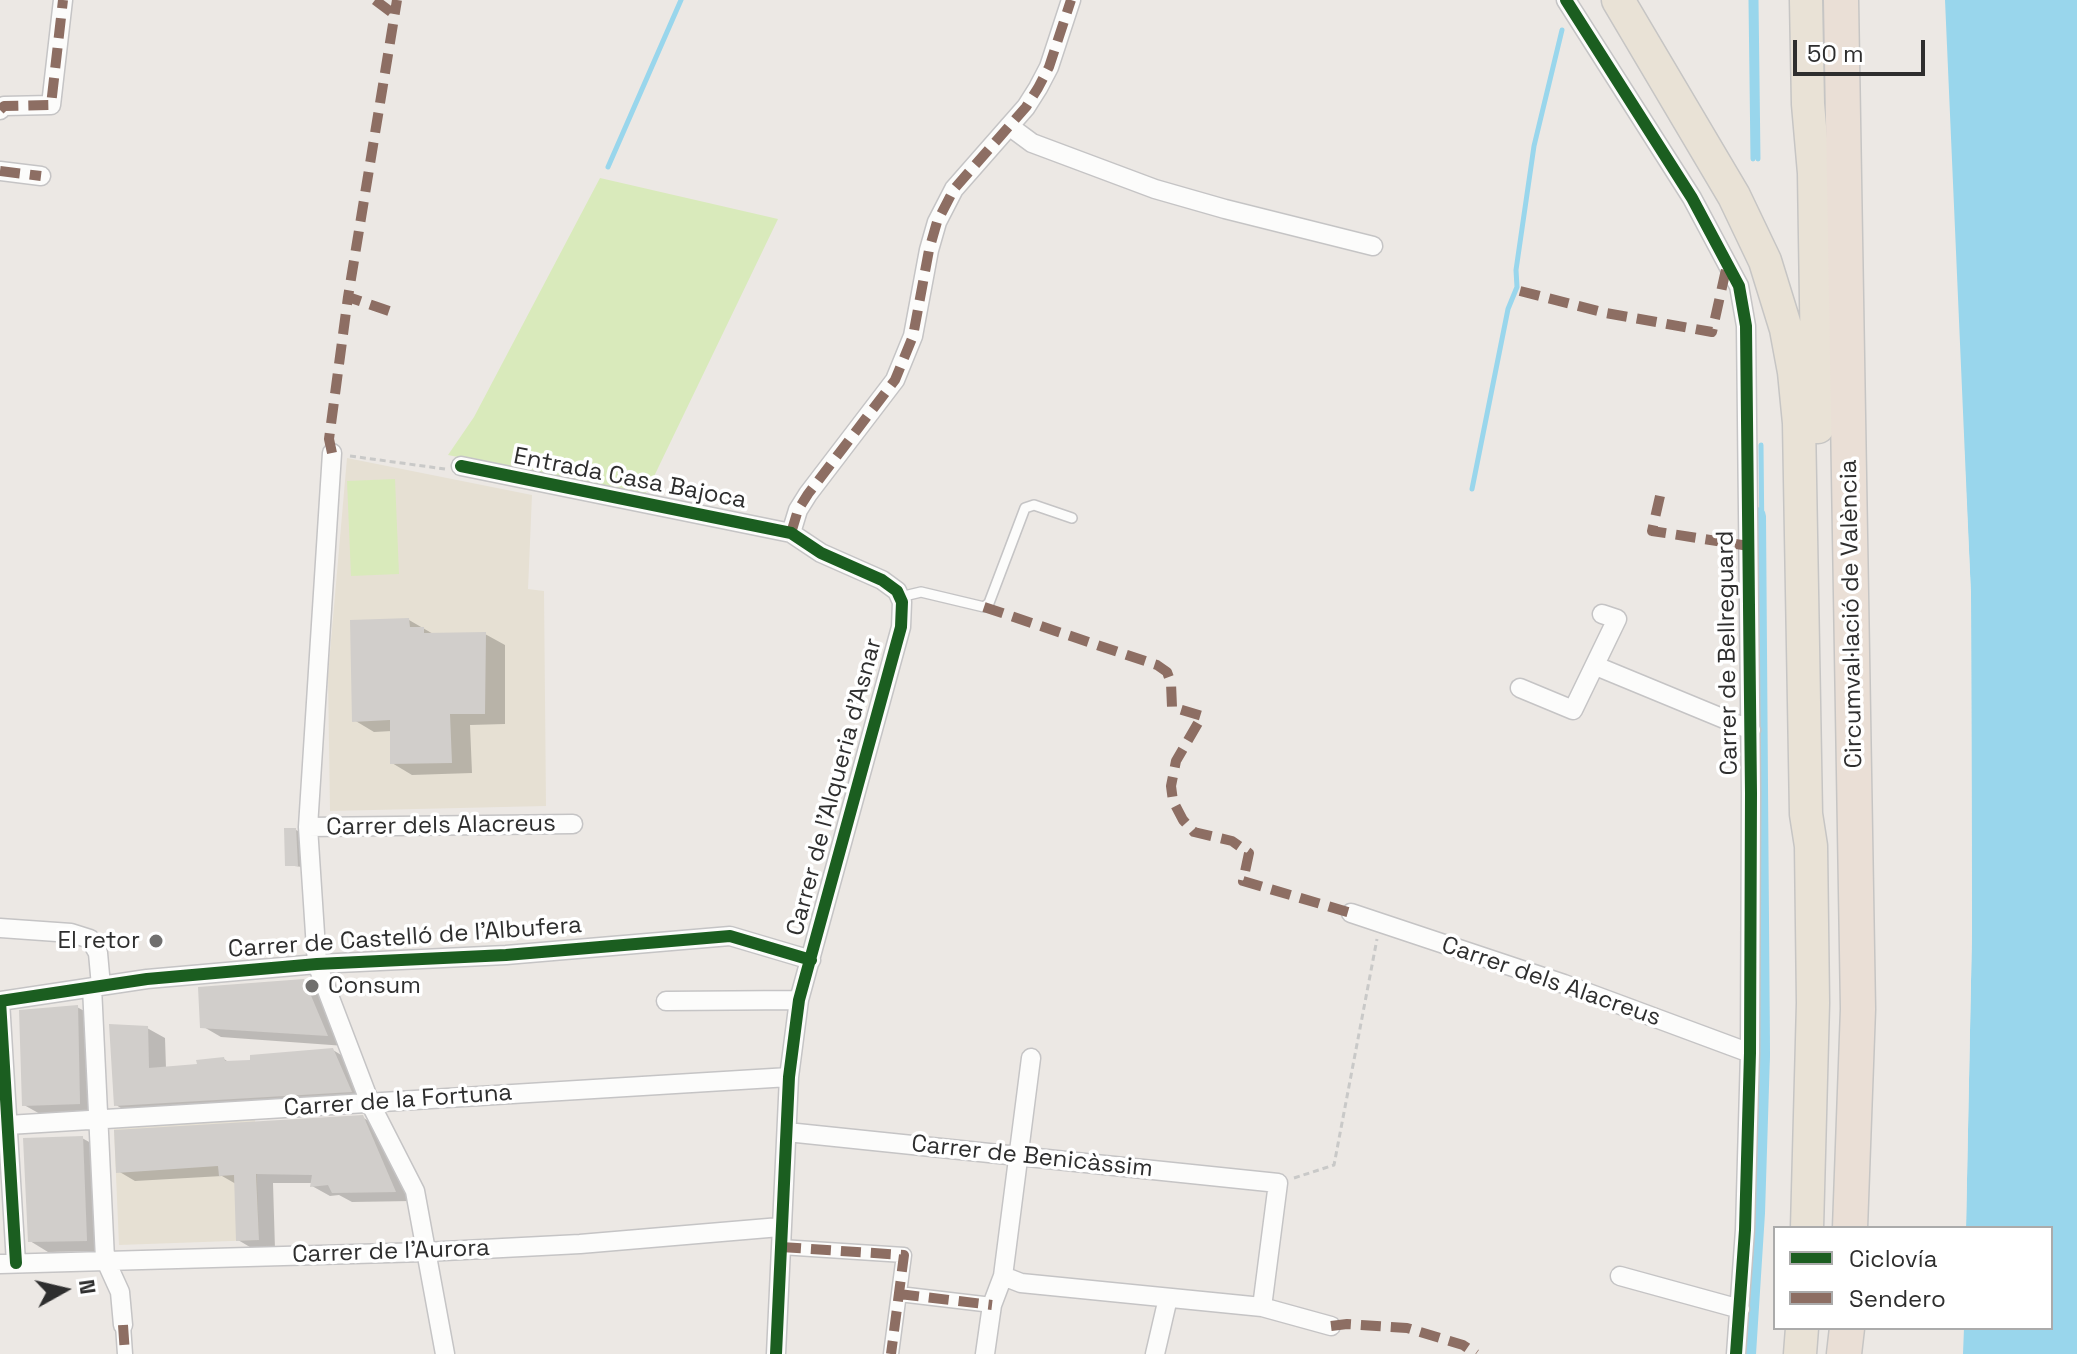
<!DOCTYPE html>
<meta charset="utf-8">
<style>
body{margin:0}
#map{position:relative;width:2077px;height:1354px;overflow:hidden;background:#ece8e4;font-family:"Space Grotesk",sans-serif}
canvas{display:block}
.legend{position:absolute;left:1773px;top:1226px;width:280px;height:104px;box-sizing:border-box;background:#fff;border:2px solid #ababab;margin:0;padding:10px 14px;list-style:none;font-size:24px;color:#2e2e2e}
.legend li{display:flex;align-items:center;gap:16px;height:40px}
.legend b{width:40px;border:2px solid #ababab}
.north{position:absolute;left:24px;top:1250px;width:80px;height:80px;-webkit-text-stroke:6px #fff;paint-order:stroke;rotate:82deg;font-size:22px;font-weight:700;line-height:32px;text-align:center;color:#2e2e2e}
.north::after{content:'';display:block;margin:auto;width:28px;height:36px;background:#2e2e2e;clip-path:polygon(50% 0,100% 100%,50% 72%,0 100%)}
.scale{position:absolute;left:1793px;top:40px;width:132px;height:36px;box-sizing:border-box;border:4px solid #2e2e2e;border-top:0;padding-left:10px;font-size:24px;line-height:28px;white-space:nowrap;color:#2e2e2e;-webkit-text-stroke:6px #fff;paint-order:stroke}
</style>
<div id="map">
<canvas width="2077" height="1354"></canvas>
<ul class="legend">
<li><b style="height:10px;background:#1b5e20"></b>Ciclovía</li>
<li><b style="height:10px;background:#8d6e63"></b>Sendero</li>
</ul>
<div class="north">N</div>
<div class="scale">50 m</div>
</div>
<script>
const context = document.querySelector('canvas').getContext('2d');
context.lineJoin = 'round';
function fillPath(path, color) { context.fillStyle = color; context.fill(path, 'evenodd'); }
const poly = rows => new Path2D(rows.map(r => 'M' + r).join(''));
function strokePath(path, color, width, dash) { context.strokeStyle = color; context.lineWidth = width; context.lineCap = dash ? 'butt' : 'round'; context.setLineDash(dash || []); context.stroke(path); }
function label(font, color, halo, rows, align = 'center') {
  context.font = font + ' "Space Grotesk",sans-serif'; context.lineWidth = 7; context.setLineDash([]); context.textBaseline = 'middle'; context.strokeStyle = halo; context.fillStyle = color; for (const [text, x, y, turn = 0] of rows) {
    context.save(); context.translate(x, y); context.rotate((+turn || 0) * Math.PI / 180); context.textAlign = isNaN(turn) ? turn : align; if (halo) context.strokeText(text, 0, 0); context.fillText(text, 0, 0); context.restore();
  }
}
fillPath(poly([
 [347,458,532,495,528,589,544,591,546,806,330,811,328,675],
 [255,1119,259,1240,119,1245,114,1129]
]), '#e6e0d3');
fillPath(poly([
 [600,178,778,219,645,495,448,455,474,417],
 [395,479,399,574,351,576,347,481]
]), '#d9eabb');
fillPath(poly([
 [1945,0,2077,0,2077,1354,1963,1354,1964,1328,2051,1328,2051,1228,1966,1228,1972,931,1971,595]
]), '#99d6ec');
fillPath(poly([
 [1944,117,1948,117,1971,595,1972,931,1966,1228,1962,1228,1968,931,1967,595]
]), '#ece8e4');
fillPath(poly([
 [409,620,435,635,485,634,505,645,505,724,470,725,472,773,412,775,392,763,392,731,374,732,354,720],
 [296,830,300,832,302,867,287,865],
 [303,981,323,992,345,1046,221,1037,202,1026],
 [77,1007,95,1017,98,1113,42,1115,24,1105],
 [147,1028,165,1038,166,1068,199,1066,224,1059,230,1063,252,1062,333,1050,351,1061,368,1101,134,1116,116,1105],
 [362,1117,380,1128,412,1201,352,1202,339,1195,330,1196,312,1186,313,1183,273,1183,275,1249,255,1250,238,1240,236,1184,222,1176,135,1181,118,1171],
 [82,1138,100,1148,105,1251,48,1252,30,1241]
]), '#0003');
strokePath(poly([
 [1751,0,1753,159],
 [1756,0,1758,159],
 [608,167,681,0],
 [1472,489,1508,309,1517,287,1516,270,1534,146,1562,30],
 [1752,1354,1767,1055,1761,445]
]), '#99d6ec', 5);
strokePath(poly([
 [1747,1354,1756,1213,1761,1055,1757,516]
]), '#99d6ec', 18);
fillPath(poly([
 [409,618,410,627,424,627,424,633,486,632,485,714,450,714,452,763,390,764,390,720,352,722,350,620],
 [284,828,296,828,298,866,285,866],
 [304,979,328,1036,200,1028,198,987],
 [78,1005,80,1104,22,1106,19,1010],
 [109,1024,148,1026,149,1068,197,1064,196,1060,224,1057,225,1061,250,1060,250,1055,333,1048,352,1092,114,1106],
 [363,1115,396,1192,332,1193,328,1185,310,1187,312,1175,256,1174,259,1240,236,1241,234,1175,219,1176,218,1166,116,1173,114,1130],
 [83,1136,87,1241,28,1242,23,1138]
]), '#d1cecb');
const service = poly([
 [900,597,921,592,984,607,989,603,1025,508,1034,505,1072,518]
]);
const pedestrian = poly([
 [781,1247,904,1255,891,1354],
 [899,1294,992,1305],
 [123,1325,125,1354]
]);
const minor = poly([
 [1566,0,1692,198,1739,286,1746,326,1751,793,1750,1053,1745,1230,1736,1354],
 [0,110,4,106,51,105,63,0],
 [1009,126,1032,143,1155,189,1225,209,1373,246],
 [0,171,41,176],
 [332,453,308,827,317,964,370,1103,415,1191,445,1354],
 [461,466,791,533,821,553,882,580,897,591,902,602,901,627,799,1000,789,1077,776,1354],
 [791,533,798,510,808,494,895,380,913,336,929,250,937,222,954,189,1026,107,1038,88,1049,67,1071,0],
 [1596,666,1751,730],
 [1520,688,1573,710,1617,619,1602,614],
 [308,827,573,824],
 [1351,913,1564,984,1750,1053],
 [0,928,71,933,90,939,98,953,101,986],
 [92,987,105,1259,120,1292,123,1325],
 [666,1001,799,1000],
 [8,1125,789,1077],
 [787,1132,1278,1183,1262,1307],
 [16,1263,0,1001,147,979,317,964,506,955,730,936,811,960],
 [0,1264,425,1252,580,1244,780,1227],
 [1003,1276,1021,1283,1262,1307,1331,1326],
 [1620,1276,1740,1309],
 [985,1354,992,1305,1003,1276,1031,1058],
 [1155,1354,1168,1298]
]);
const trunk = poly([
 [1618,0,1734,196,1765,261,1786,329,1794,372,1799,423,1806,814,1811,846,1813,1003,1807,1228],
 [1806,0,1808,104,1814,173,1818,427],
 [1800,1354,1802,1328]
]);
const motorway = poly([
 [1841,0,1858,1009,1850,1228],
 [1844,1354,1847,1328]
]);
strokePath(service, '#c5c4c5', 12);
strokePath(pedestrian, '#c5c4c5', 17);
strokePath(minor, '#c5c4c5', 21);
strokePath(trunk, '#c6c5c4', 35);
strokePath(motorway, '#c6c5c4', 37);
strokePath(poly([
 [350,456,445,469],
 [1294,1178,1334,1165,1377,939]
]), '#c9c9c8', 3, [6, 4]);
strokePath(service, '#fcfcfb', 9);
strokePath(pedestrian, '#fcfcfb', 14);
strokePath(minor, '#fcfcfb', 18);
strokePath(trunk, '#e9e2d6', 32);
strokePath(motorway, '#eadfd6', 34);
strokePath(poly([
 [375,0,395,15],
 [0,110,4,106,51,105,63,0],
 [0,171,41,176],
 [1520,291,1606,313,1712,332,1727,265],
 [389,311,348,297,397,0],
 [332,453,329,439,348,297],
 [1660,496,1652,531,1749,546],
 [791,533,798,510,808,494,895,380,913,336,929,250,937,222,954,189,1026,107,1038,88,1049,67,1071,0],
 [984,607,1157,665,1167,672,1171,683,1172,707,1202,716,1176,761,1171,786,1173,801,1183,820,1194,832,1232,841,1249,853,1243,881,1351,913],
 [781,1247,904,1255,891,1354],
 [899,1294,992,1305],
 [123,1325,125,1354],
 [1331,1326,1347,1324,1407,1328,1463,1345,1476,1354]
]), '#8d6e63', 10, [20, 10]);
strokePath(poly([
 [1566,0,1692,198,1739,286,1746,326,1751,793,1750,1053,1745,1230,1736,1354],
 [461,466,791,533,821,553,882,580,897,591,902,602,901,627,799,1000,789,1077,776,1354],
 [16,1263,0,1001,147,979,317,964,506,955,730,936,811,960]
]), '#1b5e20', 12);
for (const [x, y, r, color] of [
 [156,941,8,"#706f6e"],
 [312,986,8,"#706f6e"]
]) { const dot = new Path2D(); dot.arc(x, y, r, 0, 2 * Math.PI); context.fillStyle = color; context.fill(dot); strokePath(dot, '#fff', 3); }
label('24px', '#2e2e2e', '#fff', [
 ["Entrada Casa Bajoca",630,479,11],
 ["Circumval·lació de València",1852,614,-91],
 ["Carrer de Bellreguard",1728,653,-91],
 ["Carrer de l'Alqueria d'Asnar",835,787,-75],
 ["Carrer dels Alacreus",441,826,-1],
 ["Carrer de Castelló de l'Albufera",405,938,-4],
 ["Carrer dels Alacreus",1551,982,19],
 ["Carrer de la Fortuna",398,1101,-4],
 ["Carrer de Benicàssim",1032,1157,6],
 ["Carrer de l'Aurora",391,1252,-2]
]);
label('24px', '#2e2e2e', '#fff', [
 ["El retor",140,941],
 ["Consum",328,986,"left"]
], 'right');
</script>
